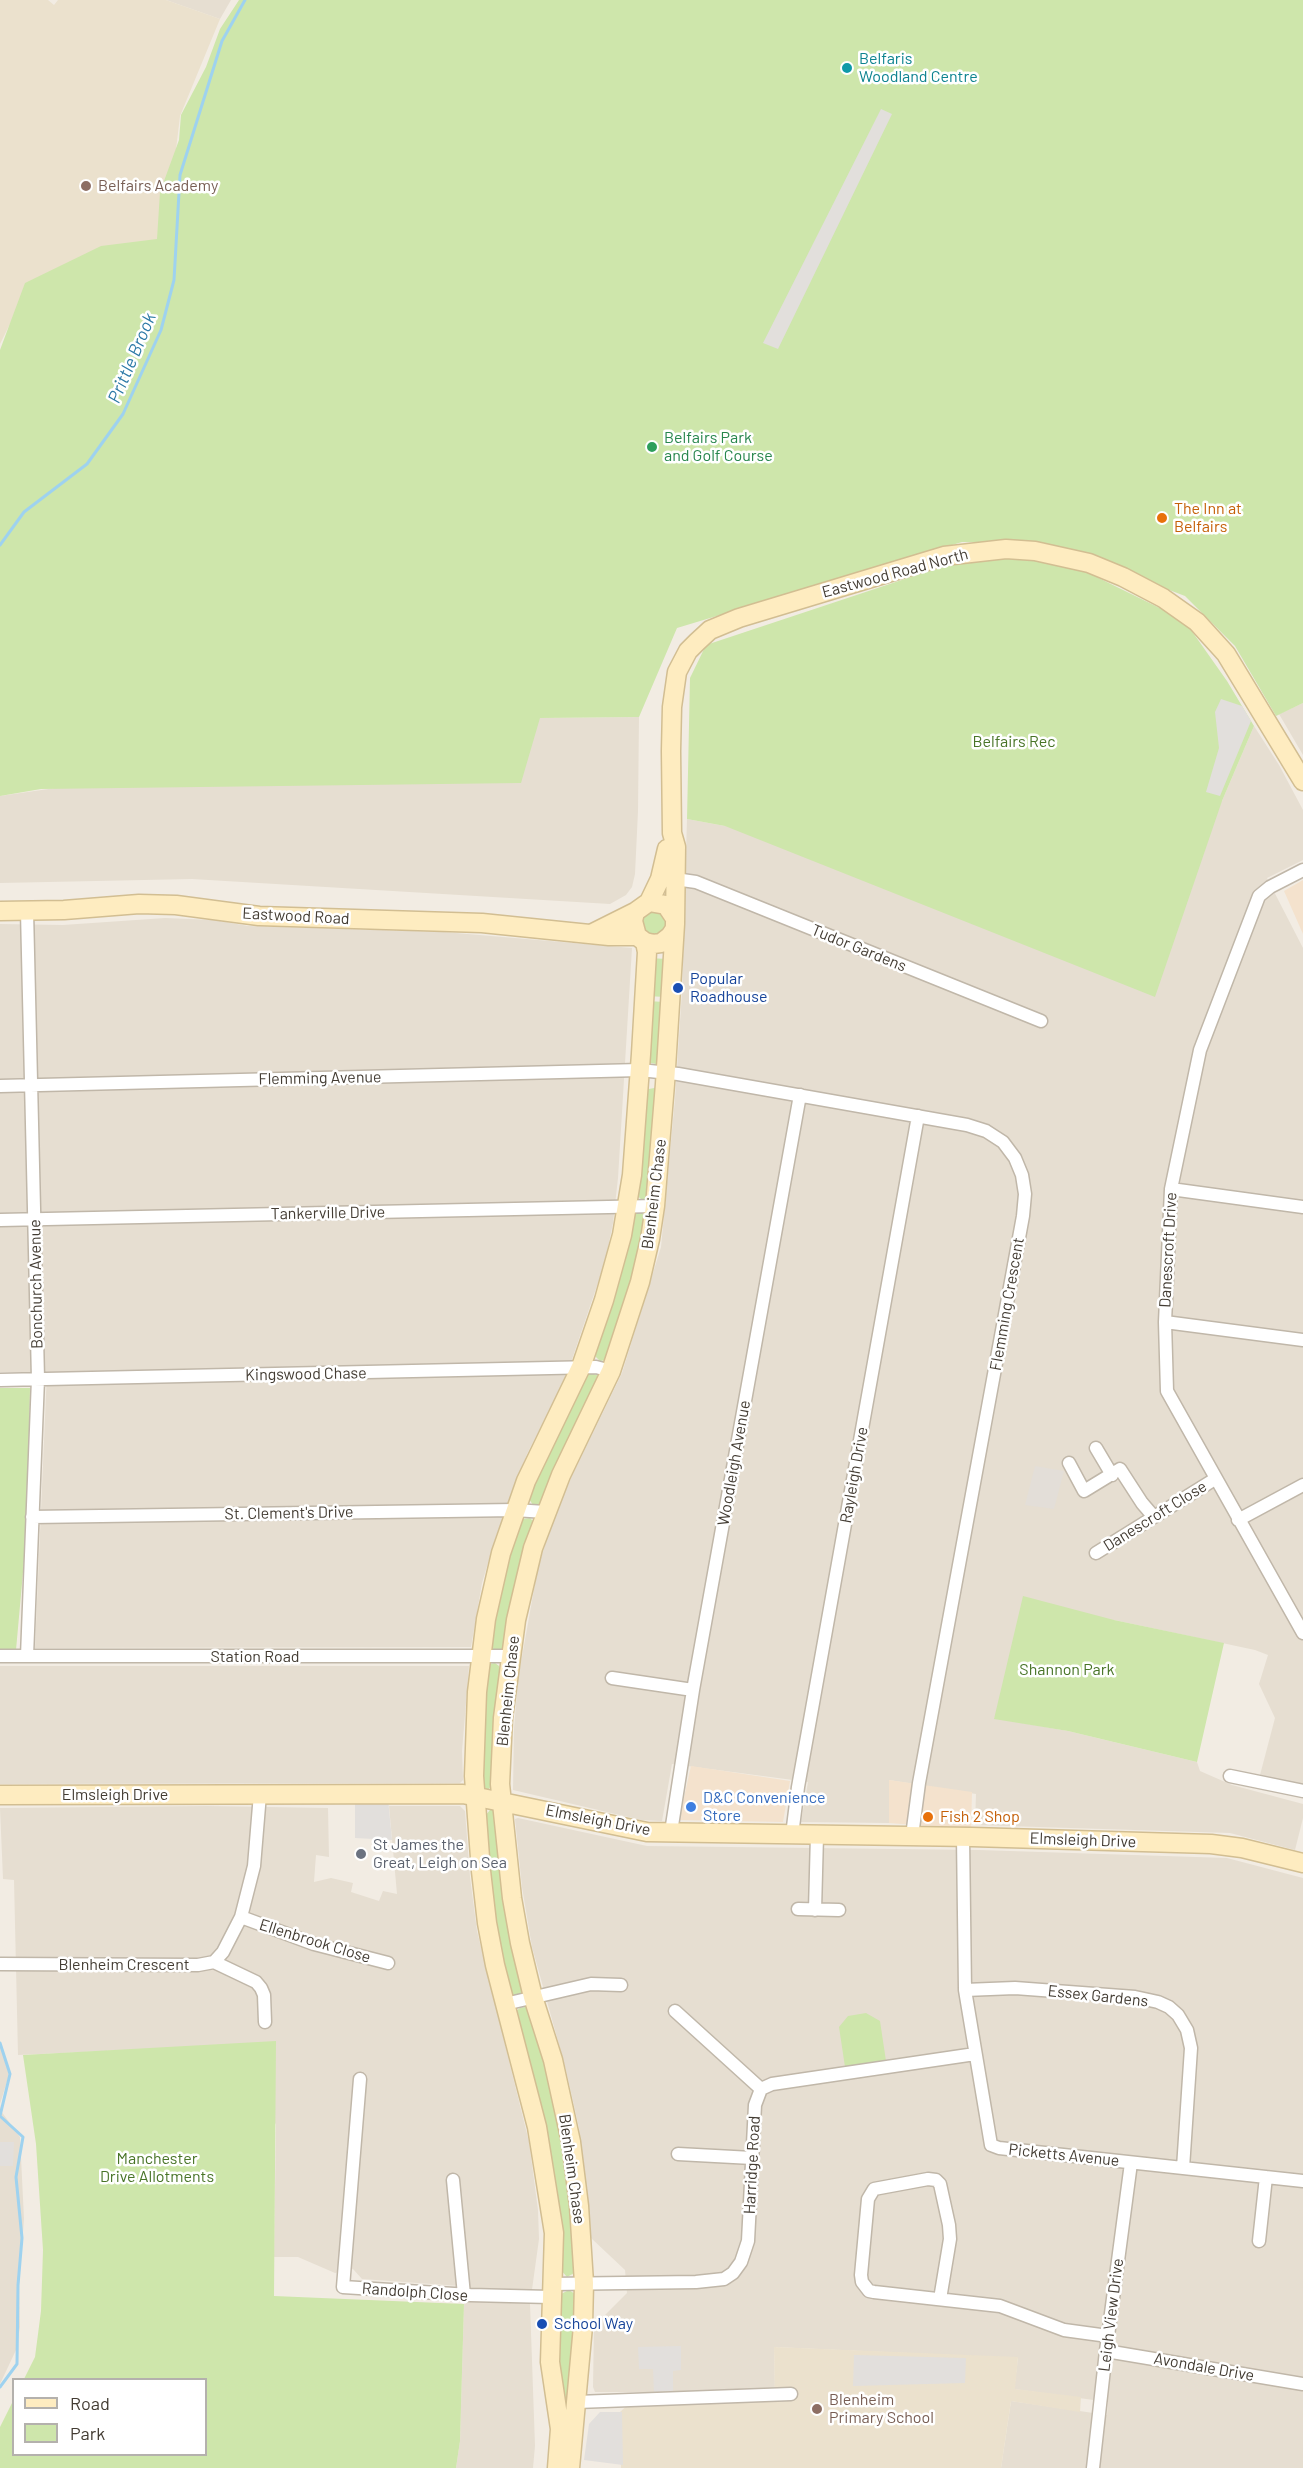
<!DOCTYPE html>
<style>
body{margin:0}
#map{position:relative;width:1303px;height:2468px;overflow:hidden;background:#f2ece3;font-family:Barlow,sans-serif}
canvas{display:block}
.legend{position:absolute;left:12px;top:2378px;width:195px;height:78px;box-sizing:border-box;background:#fff;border:2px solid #b4b1ad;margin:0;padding:8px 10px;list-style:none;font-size:18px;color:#433c33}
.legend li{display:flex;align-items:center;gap:12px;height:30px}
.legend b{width:30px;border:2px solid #b4b1ad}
</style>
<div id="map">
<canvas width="1303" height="2468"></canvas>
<ul class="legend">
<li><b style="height:8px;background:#feecc0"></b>Road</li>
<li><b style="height:16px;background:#cee6ab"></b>Park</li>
</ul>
</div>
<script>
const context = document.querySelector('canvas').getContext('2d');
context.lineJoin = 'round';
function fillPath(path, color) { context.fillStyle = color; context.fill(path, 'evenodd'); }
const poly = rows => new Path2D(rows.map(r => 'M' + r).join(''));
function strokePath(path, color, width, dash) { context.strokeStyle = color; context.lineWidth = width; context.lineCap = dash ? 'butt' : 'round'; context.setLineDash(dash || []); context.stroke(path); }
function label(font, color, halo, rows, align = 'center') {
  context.font = font + ' Barlow,sans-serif'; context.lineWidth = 5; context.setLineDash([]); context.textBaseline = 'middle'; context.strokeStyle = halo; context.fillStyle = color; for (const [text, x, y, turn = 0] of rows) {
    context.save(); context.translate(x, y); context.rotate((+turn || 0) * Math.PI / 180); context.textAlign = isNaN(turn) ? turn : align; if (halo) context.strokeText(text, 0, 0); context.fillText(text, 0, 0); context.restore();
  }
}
fillPath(poly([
 [166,0,231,0,220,19],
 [1303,703,1303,755,1279,714],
 [639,717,638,811,635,874,632,887,626,895,610,904,192,879,0,883,0,796,539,718],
 [1254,726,1279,765,1303,810,1303,860,1267,878,1303,948,1303,1786,1260,1775,1275,1718,1259,1684,1268,1655,1255,1650,1114,1620,994,1718,1068,1731,1197,1762,1200,1771,1232,1785,1303,1804,1303,1818,1295,1850,1230,1833,975,1825,976,1794,889,1780,889,1823,801,1822,808,1782,672,1764,662,1821,641,1820,513,1790,514,1729,518,1679,538,1567,553,1520,572,1476,622,1373,661,1247,675,1099,682,991,687,819,725,826,1222,801],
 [165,918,214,920,248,926,444,932,632,948,618,1178,613,1223,605,1262,566,1377,527,1454,496,1536,482,1583,471,1647,35,1648,47,1372,0,1372,0,924,63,925],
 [0,1666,469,1666,462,1751,463,1780,460,1783,0,1784],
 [207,1806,328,1808,329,1857,316,1855,314,1882,331,1878,353,1883,351,1892,379,1901,383,1891,397,1894,389,1806,460,1806,465,1811,470,1877,477,1931,529,2142,538,2210,539,2239,530,2304,535,2446,533,2468,456,2468,460,2441,464,2304,460,2286,362,2279,353,2269,335,2273,298,2257,274,2257,276,2124,171,2048,18,2055,14,1880,3,1879,0,1808],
 [518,1818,647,1846,979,1850,1227,1858,1303,1878,1303,2468,1001,2468,1011,2401,1107,2415,1108,2402,1014,2389,1018,2358,774,2347,775,2392,595,2392,593,2387,594,2326,627,2293,625,2270,591,2238,579,2128,566,2070,532,1947,522,1887,515,1819],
 [0,2044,9,2075,0,2104,1,2111,20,2137,24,2219,19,2285,20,2327,16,2350,0,2384]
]), '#e6ded1');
fillPath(poly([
 [1303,880,1303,934,1284,891],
 [691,1766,790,1781,783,1822,679,1820],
 [889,1780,972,1792,971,1829,889,1823]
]), '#f4e2cd');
fillPath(poly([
 [1035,1466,1064,1471,1054,1509,1025,1505]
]), '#e3ded8');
fillPath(poly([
 [0,0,48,0,54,5,58,0,166,0,220,19,180,116,163,258,25,294,0,344],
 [774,2347,1018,2357,1015,2389,1081,2397,1080,2412,1011,2401,1001,2468,621,2468,620,2412,632,2401,775,2399]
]), '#ebe1cd');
fillPath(poly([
 [239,0,1303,0,1303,703,1276,716,1235,646,1185,596,1049,544,962,542,677,628,639,717,540,718,521,783,41,789,0,796,0,350,25,283,101,246,157,239,160,192,179,140,181,115,206,67,220,29],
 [974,556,1056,557,1184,620,1227,681,1254,726,1222,801,1155,997,725,826,687,819,690,678,706,645],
 [658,909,668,919,665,933,647,937,639,920,640,915],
 [649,958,667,959,665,997,647,996],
 [647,1001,665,1002,659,1062,656,1064,646,1062],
 [660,1087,648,1199,641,1199,635,1194,643,1090],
 [636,1213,642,1213,646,1216,642,1251,607,1360,600,1361,594,1355,632,1216],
 [590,1373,597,1375,599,1379,541,1505,533,1505,527,1496,584,1375],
 [0,1388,30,1388,28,1517,16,1650,0,1650],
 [530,1518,534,1522,505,1648,501,1651,493,1650,489,1647,502,1577,522,1519],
 [1023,1596,1114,1620,1224,1643,1197,1762,1068,1731,994,1719],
 [495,1663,499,1666,501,1675,492,1785,488,1790,483,1789,479,1735,489,1664],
 [490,1810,495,1810,525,1987,522,1994,516,1996,510,1995,488,1884,485,1816],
 [525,2007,529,2009,535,2021,565,2148,578,2271,567,2277,560,2269,516,2011,520,2008],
 [866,2013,880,2021,886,2061,845,2067,839,2027,848,2016],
 [276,2041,274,2296,464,2304,460,2441,456,2468,0,2468,0,2427,13,2401,14,2454,206,2454,206,2380,24,2379,35,2357,41,2311,43,2250,36,2144,23,2055],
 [569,2290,578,2296,575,2376,564,2425,556,2366,557,2296]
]), '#cee6ab');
fillPath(poly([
 [881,109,892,114,778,349,763,343],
 [1221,699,1242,706,1251,721,1220,796,1206,792,1219,748,1215,712],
 [388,1799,392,1840,355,1838,355,1800],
 [0,2142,14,2142,13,2166,0,2166],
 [681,2346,681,2370,673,2371,673,2391,654,2392,653,2369,639,2369,638,2347],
 [854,2355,966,2358,965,2383,853,2386],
 [600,2412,622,2412,623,2465,584,2460,589,2424]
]), '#e2dfdc');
strokePath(poly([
 [0,545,24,512,87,464,123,414,161,330,174,280,180,175,222,41,245,0],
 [0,2043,10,2074,0,2116,23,2137,16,2177,22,2238,18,2285,17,2364,0,2387]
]), '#9ed2ef', 3);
const street = poly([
 [1303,870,1270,887,1259,896,1200,1050,1171,1189,1165,1322,1167,1391,1303,1633],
 [675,879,696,882,1041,1021],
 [27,911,38,1379,27,1656],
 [0,1086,640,1070,678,1074,967,1125,986,1131,1003,1142,1015,1158,1022,1175,1025,1194,1023,1216,919,1783,912,1836],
 [1171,1189,1303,1207],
 [0,1220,655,1206],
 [1165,1322,1303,1340],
 [0,1380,596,1367,611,1371],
 [1096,1448,1112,1475],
 [1069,1463,1084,1491,1120,1469,1142,1503,1154,1517],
 [32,1517,515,1510,545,1512],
 [1238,1520,1303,1485],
 [1096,1553,1215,1479],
 [0,1656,510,1656],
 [612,1678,693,1690],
 [1230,1776,1303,1791],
 [671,1832,693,1690,800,1095],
 [792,1835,798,1787,918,1116],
 [963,1837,965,1990,991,2145,999,2148,1303,2181],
 [798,1909,839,1910],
 [815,1910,817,1835],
 [241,1917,314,1944,388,1963],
 [214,1962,256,1982,261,1988,264,1995,265,2022],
 [0,1964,198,1965,214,1962,223,1952,241,1917,254,1866,260,1794],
 [965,1990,1015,1988,1135,1997,1158,2002,1169,2007,1178,2015,1187,2030,1191,2048,1183,2168],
 [505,2004,591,1984,621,1985],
 [675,2011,761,2089],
 [360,2079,343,2287,470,2295,550,2297],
 [678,2154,752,2158],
 [453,2180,464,2295],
 [1259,2241,1266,2177],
 [552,2284,696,2282,724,2279,733,2273,741,2262,748,2241,755,2105,761,2089,772,2084,975,2054],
 [940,2299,950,2239,949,2225,940,2184,936,2180,928,2179,874,2189,868,2199,861,2275,862,2282,869,2291,874,2292,1000,2306,1064,2330,1108,2336],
 [1106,2351,1303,2384],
 [577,2402,791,2394],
 [1093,2468,1106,2351,1131,2163]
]);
const secondary = poly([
 [649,902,660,879,667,849],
 [0,911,64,910,139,904,176,905,259,916,482,923,609,936,637,936],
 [674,930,670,936,661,943,653,944,645,942,637,936,633,921,635,912,649,902,666,905,674,917],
 [593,933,635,912],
 [0,1795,463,1794,647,1832,972,1837,1211,1844,1242,1848,1303,1863],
 [557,2468,560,2429,550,2362,554,2233,537,2127,495,1965,487,1923,481,1871,474,1776,477,1692,486,1619,501,1553,526,1481,581,1367,604,1300,622,1235,632,1175,641,1054,647,952,645,942],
 [570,2468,583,2326,584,2283,579,2206,571,2142,553,2060,533,1997,520,1943,512,1898,500,1784,503,1718,516,1620,533,1548,561,1475,611,1371,640,1282,650,1239,655,1206,665,1084,675,924,676,847,672,833,671,751,672,707,677,672,688,651,697,642,710,630,739,618,944,556,1006,549,1035,551,1089,563,1123,577,1163,598,1197,622,1226,654,1303,781]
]);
strokePath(street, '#c0b7a9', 15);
strokePath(secondary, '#d2be92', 21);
strokePath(street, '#fff', 12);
strokePath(secondary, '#feecc0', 18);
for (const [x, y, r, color] of [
 [847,68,6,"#0f9aa8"],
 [86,186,6,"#8d6e63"],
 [652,447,6,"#2e9e5b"],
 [1162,518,6,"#e8710a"],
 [678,988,6,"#1a4fb4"],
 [691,1807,6,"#3f7fe0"],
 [928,1817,6,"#e8710a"],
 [361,1854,6,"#6b7280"],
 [542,2324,6,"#1a4fb4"],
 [817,2409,6,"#8d6e63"]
]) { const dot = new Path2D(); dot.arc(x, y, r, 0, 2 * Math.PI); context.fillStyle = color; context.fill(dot); strokePath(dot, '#fff', 2); }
label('16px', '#0d838f', '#fff', [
 ["Belfaris",859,59],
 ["Woodland Centre",859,77]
], 'left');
label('16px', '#785e54', '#fff', [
 ["Belfairs Academy",98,186],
 ["Blenheim",829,2400],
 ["Primary School",829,2418]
], 'left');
label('16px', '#27864d', '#fff', [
 ["Belfairs Park",664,438],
 ["and Golf Course",664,456]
], 'left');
label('16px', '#c56008', '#fff', [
 ["The Inn at",1174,509],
 ["Belfairs",1174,527],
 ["Fish 2 Shop",940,1817]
], 'left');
label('16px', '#433c33', '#fff', [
 ["Eastwood Road North",895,573,-15],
 ["Eastwood Road",296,916,3],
 ["Tudor Gardens",859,948,22],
 ["Flemming Avenue",320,1078,-1],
 ["Blenheim Chase",654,1194,-83],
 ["Tankerville Drive",328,1213,-1],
 ["Danescroft Drive",1168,1250,-87],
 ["Bonchurch Avenue",36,1284,-91],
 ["Flemming Crescent",1007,1304,-80],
 ["Kingswood Chase",306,1374,-1],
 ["Woodleigh Avenue",734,1463,-80],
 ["Rayleigh Drive",854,1475,-80],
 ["St. Clement's Drive",289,1513,-1],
 ["Danescroft Close",1155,1516,-32],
 ["Station Road",255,1657],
 ["Blenheim Chase",508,1691,-84],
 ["Elmsleigh Drive",115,1795],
 ["Elmsleigh Drive",598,1820,11],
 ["Elmsleigh Drive",1083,1840,2],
 ["Ellenbrook Close",315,1941,17],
 ["Blenheim Crescent",124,1965],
 ["Essex Gardens",1098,1996,6],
 ["Picketts Avenue",1064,2155,6],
 ["Harridge Road",752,2165,-87],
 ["Blenheim Chase",572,2169,82],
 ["Randolph Close",415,2292,4],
 ["Leigh View Drive",1111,2315,-83],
 ["Avondale Drive",1204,2367,10]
]);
label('16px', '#487427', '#fff', [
 ["Belfairs Rec",1014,742],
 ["Shannon Park",1067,1670],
 ["Manchester",157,2159],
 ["Drive Allotments",157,2177]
]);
label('16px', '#164399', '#fff', [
 ["Popular",690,979],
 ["Roadhouse",690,997],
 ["School Way",554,2324]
], 'left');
label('16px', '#366cbe', '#fff', [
 ["D&C Convenience",703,1798],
 ["Store",703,1816]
], 'left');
label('16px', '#5b616d', '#fff', [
 ["St James the",373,1845],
 ["Great, Leigh on Sea",373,1863]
], 'left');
label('italic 18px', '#2c79a6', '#fff', [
 ["Prittle Brook",132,358,-67]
]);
</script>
